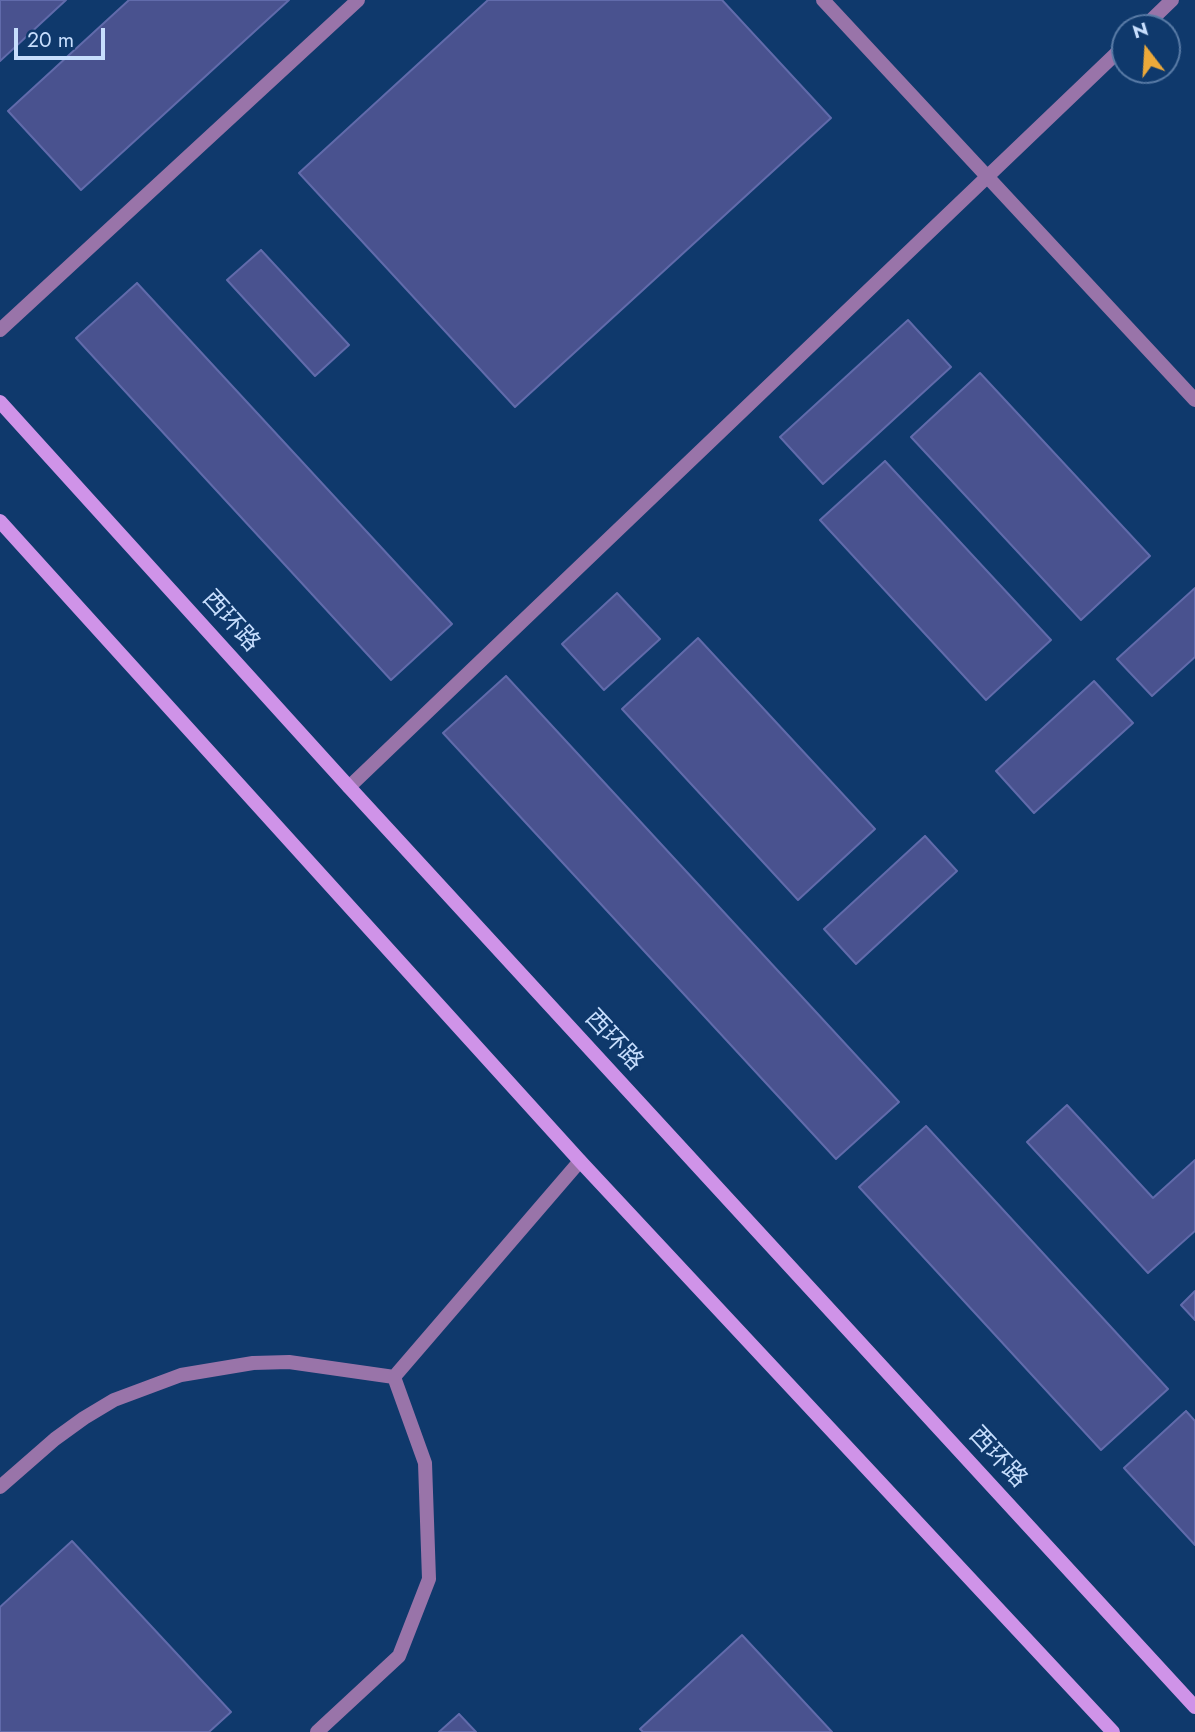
<!DOCTYPE html>
<meta charset="utf-8">
<style>
body{margin:0}
#map{position:relative;width:1195px;height:1732px;overflow:hidden;background:#0f396c;font-family:Jost,sans-serif}
canvas{display:block}
.north{position:absolute;left:1111px;top:14px;width:70px;height:70px;box-sizing:border-box;background:#0f396c;border:2px solid #597ba6;border-radius:50%;rotate:343deg;font-size:19px;font-weight:700;line-height:28px;text-align:center;color:#c7defd}
.north::after{content:'';display:block;margin:auto;width:24px;height:32px;background:#eca93a;clip-path:polygon(50% 0,100% 100%,50% 72%,0 100%)}
.scale{position:absolute;left:14px;top:28px;width:91px;height:32px;box-sizing:border-box;border:4px solid #c7defd;border-top:0;padding-left:9px;font-size:21px;line-height:24px;white-space:nowrap;color:#c7defd;-webkit-text-stroke:5px #0f396c;paint-order:stroke}
</style>
<div id="map">
<canvas width="1195" height="1732"></canvas>
<div class="north">N</div>
<div class="scale">20 m</div>
</div>
<script>
const context = document.querySelector('canvas').getContext('2d');
context.lineJoin = 'round';
function fillPath(path, color) { context.fillStyle = color; context.fill(path, 'evenodd'); }
const poly = rows => new Path2D(rows.map(r => 'M' + r).join(''));
function strokePath(path, color, width, dash) { context.strokeStyle = color; context.lineWidth = width; context.lineCap = dash ? 'butt' : 'round'; context.setLineDash(dash || []); context.stroke(path); }
function label(font, color, halo, rows, align = 'center') {
  context.font = font + ' Jost,"Noto Sans SC",sans-serif'; context.lineWidth = 5; context.setLineDash([]); context.textBaseline = 'middle'; context.strokeStyle = halo; context.fillStyle = color; for (const [text, x, y, turn = 0] of rows) {
    context.save(); context.translate(x, y); context.rotate((+turn || 0) * Math.PI / 180); context.textAlign = isNaN(turn) ? turn : align; if (halo) context.strokeText(text, 0, 0); context.fillText(text, 0, 0); context.restore();
  }
}
const building = poly([
 [0,0,66,0,0,61,0,0],
 [129,0,289,0,81,190,8,111,129,0],
 [488,0,722,0,831,118,515,407,299,173,488,0],
 [261,250,349,345,315,376,227,280,261,250],
 [137,283,452,624,391,680,76,338,137,283],
 [908,320,951,367,823,484,780,437,908,320],
 [980,373,1150,556,1081,620,911,437,980,373],
 [885,461,1051,640,986,700,820,520,885,461],
 [1195,588,1195,657,1152,696,1117,659,1195,588],
 [617,593,660,639,604,690,562,644,617,593],
 [698,638,875,829,798,900,622,709,698,638],
 [506,676,899,1102,836,1159,443,733,506,676],
 [1094,681,1133,723,1034,813,996,771,1094,681],
 [925,836,957,871,856,964,824,929,925,836],
 [1067,1105,1153,1198,1195,1160,1195,1231,1148,1273,1027,1142,1067,1105],
 [926,1126,1168,1389,1101,1450,859,1187,926,1126],
 [1195,1291,1195,1320,1181,1305,1195,1291],
 [1186,1411,1195,1421,1195,1545,1124,1468,1186,1411],
 [72,1541,231,1712,209,1732,0,1732,0,1607,72,1541],
 [742,1635,832,1732,643,1732,640,1729,742,1635],
 [459,1714,476,1732,439,1732,459,1714]
]);
fillPath(building, '#49528f');
strokePath(building, '#616bab', 2);
strokePath(poly([
 [823,0,1195,400],
 [1143,28,1172,0],
 [0,330,358,0],
 [349,787,1125,45],
 [0,1487,55,1439,84,1418,114,1400,181,1375,253,1363,289,1362,394,1377],
 [317,1732,399,1656,429,1579,425,1463,394,1377,580,1161]
]), '#9974a9', 14);
strokePath(poly([
 [0,402,349,787,1195,1707],
 [0,521,580,1161,1113,1732]
]), '#cf93e8', 14);
label('24px', '#c7defd', '#0f396c', [
 ["西环路",230,622,48],
 ["西环路",613,1041,47],
 ["西环路",997,1458,47]
]);
</script>
